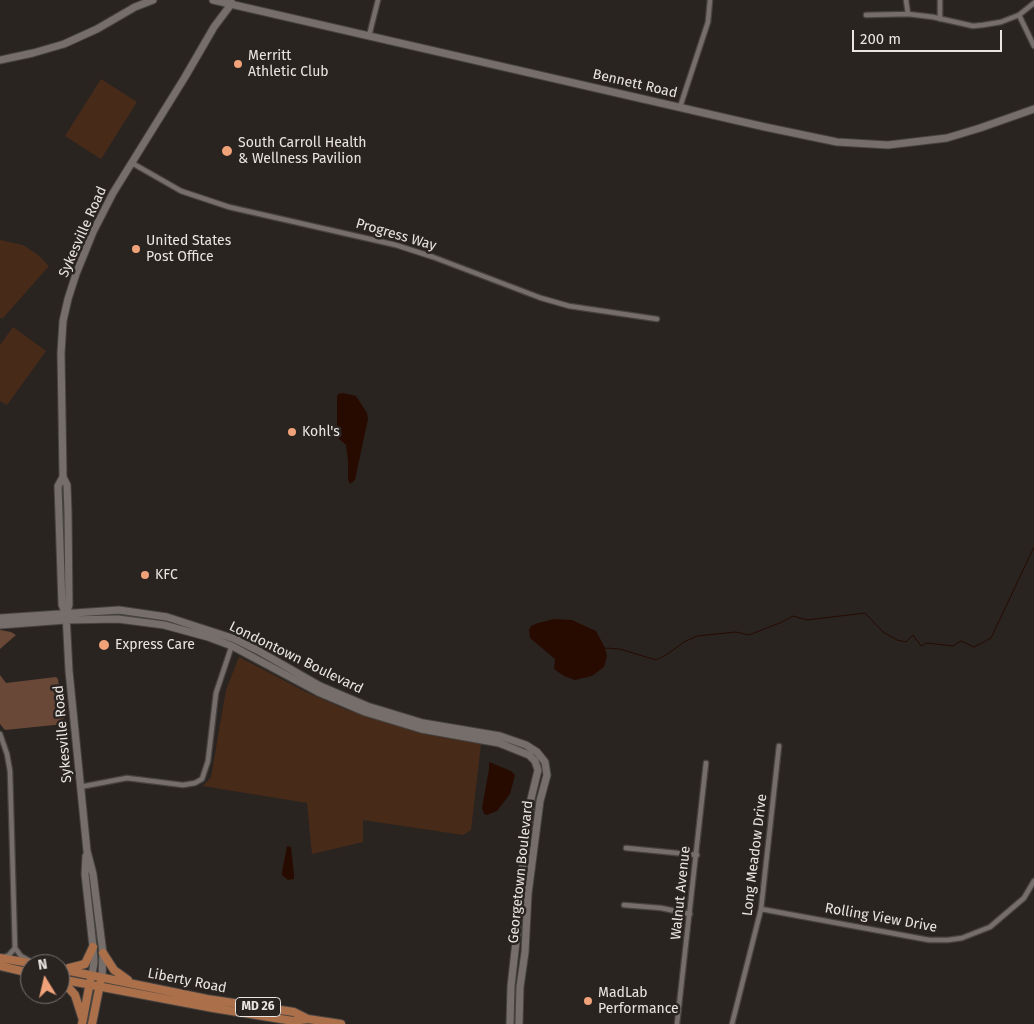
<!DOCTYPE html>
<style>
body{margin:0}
#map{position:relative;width:1034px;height:1024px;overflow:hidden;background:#2a2421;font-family:"Fira Sans",sans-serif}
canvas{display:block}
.north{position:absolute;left:20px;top:954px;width:50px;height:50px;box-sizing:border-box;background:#2a2421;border:1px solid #76716f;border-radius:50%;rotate:351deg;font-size:14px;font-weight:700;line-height:20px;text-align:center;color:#e9e5e3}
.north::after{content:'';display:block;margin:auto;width:18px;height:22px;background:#f0a279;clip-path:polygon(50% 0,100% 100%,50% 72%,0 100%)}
.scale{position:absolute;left:852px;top:30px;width:150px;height:22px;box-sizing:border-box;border:2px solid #e9e5e3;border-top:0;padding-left:6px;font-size:15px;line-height:18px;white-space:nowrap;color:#e9e5e3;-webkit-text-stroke:4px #2a2421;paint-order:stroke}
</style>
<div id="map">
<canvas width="1034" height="1024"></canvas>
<div class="north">N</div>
<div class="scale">200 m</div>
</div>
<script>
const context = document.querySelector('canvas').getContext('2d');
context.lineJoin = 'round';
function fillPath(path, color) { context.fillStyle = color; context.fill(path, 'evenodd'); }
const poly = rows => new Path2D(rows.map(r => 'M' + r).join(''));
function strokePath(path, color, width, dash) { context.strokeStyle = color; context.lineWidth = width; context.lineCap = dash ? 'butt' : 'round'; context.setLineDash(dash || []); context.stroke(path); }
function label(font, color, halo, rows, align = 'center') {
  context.font = font + ' "Fira Sans",sans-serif'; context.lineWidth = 5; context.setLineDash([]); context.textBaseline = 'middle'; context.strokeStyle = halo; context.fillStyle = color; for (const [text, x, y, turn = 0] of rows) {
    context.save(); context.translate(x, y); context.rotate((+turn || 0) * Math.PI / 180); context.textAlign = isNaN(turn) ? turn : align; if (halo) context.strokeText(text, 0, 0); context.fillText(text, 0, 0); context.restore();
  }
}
fillPath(poly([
 [101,79,137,102,101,159,65,136],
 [0,240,23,245,38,255,49,266,3,318,0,318],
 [13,327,46,351,7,405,0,401,0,345],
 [239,657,306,692,347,710,423,734,481,744,471,830,463,835,363,820,363,842,312,854,307,803,203,786,211,777,226,690]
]), '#482a19');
fillPath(poly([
 [0,630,11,632,16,635,0,649],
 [0,675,6,683,56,677,58,679,64,724,5,730,0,724]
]), '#6a4837');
fillPath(poly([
 [343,393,356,396,367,413,368,419,355,480,350,484,348,480,348,461,346,445,337,437,337,397,338,394],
 [554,619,572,620,596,631,605,648,607,656,604,667,592,676,575,680,564,676,554,669,555,659,530,638,529,630,531,626,538,623],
 [489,762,511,771,515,775,510,794,497,811,487,815,484,814,482,808,489,769],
 [287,846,291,847,294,875,294,879,288,880,282,875,282,872]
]), '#270b00');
strokePath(poly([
 [605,648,620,649,656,660,666,655,684,642,697,636,736,632,749,635,782,622,793,616,807,620,865,613,883,632,897,640,906,642,913,635,921,646,927,643,953,646,961,641,974,647,991,638,1034,547]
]), '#270b00', 1);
const street = poly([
 [906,0,908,14],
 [940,0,940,19],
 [866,15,908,14,933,17,973,26,983,25,1001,22,1019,15,1034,3],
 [1019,15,1034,46],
 [369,36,378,0],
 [680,107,708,22,710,0],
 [132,163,181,191,229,207,396,245,433,257,541,298,569,306,657,319],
 [0,734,7,754,10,771,15,948,21,956,30,961],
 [80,787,127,778,183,785,195,783,202,779,208,761,216,693,232,645],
 [626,848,697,855],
 [624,905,661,908,690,914],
 [761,909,929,940,948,940,962,938,990,927,1024,898,1034,881],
 [2,958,9,955,15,948],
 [677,1024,706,763],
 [732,1024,761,909,779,746]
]);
const secondary = poly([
 [213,0,765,127,837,142,888,145,947,138,980,128,1034,109],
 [0,60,33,53,64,44,97,29,135,7,153,0],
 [63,477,58,486,62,605,66,614,69,671,87,851,93,874,103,953,102,977],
 [66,614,69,605,68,512,67,485,63,477,61,353,63,321,68,299,76,274,93,232,113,193,185,77,214,27,232,3],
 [0,618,119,610,167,617,235,639,257,650,320,686,367,706,423,723,500,736,526,745,537,752,545,762,547,775,540,801,528,894,525,952,520,987,519,1024],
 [0,625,66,620,118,619,164,625,208,637,232,646,318,692,365,712,421,729,499,743,529,755,535,761,538,770,531,799,519,894,517,933,511,986,510,1024],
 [86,856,85,874,93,947,94,962,92,975]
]);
const primary = poly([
 [103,953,114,970,128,980],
 [0,958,36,964],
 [0,966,30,973],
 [69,968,85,964,93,947],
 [60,969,207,999,294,1012,308,1019,341,1024],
 [60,979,213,1008,293,1021,308,1019],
 [60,984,68,987,75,995,82,1017],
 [82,1024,90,982],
 [92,1024,100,984]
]);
strokePath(street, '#46423f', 7);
strokePath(secondary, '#46423f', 9);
strokePath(primary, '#46423f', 10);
strokePath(street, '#756e6a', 4.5);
strokePath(secondary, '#756e6a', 7);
strokePath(primary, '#ab6f4a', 8);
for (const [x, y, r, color] of [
 [238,64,5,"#f0a279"],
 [227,151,6,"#f0a279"],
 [136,249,5,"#f0a279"],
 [292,432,5,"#f0a279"],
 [145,575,5,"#f0a279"],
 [104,645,6,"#f0a279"],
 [588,1001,5,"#f0a279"]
]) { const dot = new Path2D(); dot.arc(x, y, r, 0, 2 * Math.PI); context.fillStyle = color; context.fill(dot); strokePath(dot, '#2a2421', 2); }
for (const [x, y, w] of [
 [258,1007,45]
]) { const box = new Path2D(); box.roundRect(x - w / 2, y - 9.5, w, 19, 4); context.fillStyle = '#2a2421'; context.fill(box); strokePath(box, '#e9e5e3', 1); }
label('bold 12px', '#e9e5e3', null, [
 ["MD 26",258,1007]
]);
label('14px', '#e9e5e3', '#2a2421', [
 ["Merritt",248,56],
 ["Athletic Club",248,72],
 ["South Carroll Health",238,143],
 ["& Wellness Pavilion",238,159],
 ["United States",146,241],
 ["Post Office",146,257],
 ["Kohl's",302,432],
 ["KFC",155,575],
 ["Express Care",115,645],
 ["MadLab",598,993],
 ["Performance",598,1009]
], 'left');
label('14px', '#e9e5e3', '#2a2421', [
 ["Bennett Road",635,84,13],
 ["Sykesville Road",83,232,-66],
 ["Progress Way",396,235,16],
 ["Londontown Boulevard",296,658,26],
 ["Sykesville Road",63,734,-95],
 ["Long Meadow Drive",755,855,-83],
 ["Georgetown Boulevard",521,872,-84],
 ["Walnut Avenue",681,893,-84],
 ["Rolling View Drive",881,918,10],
 ["Liberty Road",187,981,11]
]);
</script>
